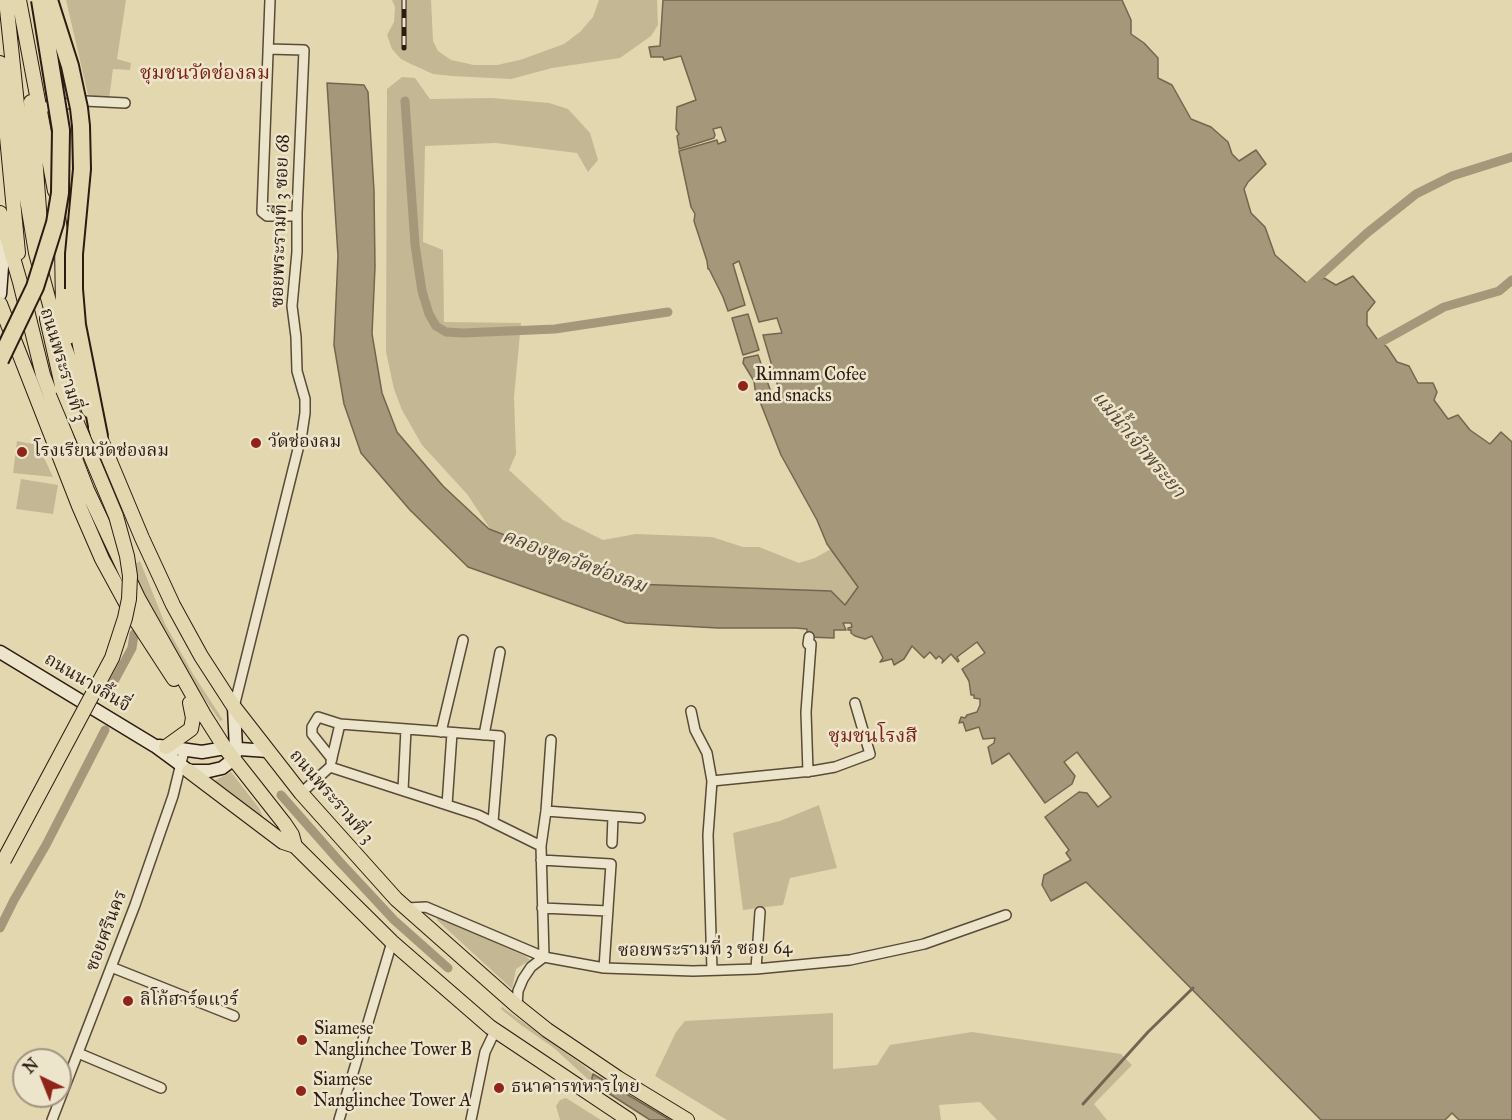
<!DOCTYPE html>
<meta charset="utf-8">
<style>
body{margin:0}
#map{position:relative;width:1512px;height:1120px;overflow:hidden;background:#e3d7af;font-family:"IM FELL Great Primer",serif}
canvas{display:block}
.north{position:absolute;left:12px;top:1048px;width:60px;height:60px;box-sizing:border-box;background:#ede5cb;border:2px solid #a09481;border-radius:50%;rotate:317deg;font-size:16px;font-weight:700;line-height:24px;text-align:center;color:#2c1b11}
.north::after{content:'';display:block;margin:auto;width:21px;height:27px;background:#8f2418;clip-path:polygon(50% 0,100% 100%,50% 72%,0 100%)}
</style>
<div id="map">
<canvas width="1512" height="1120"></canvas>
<div class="north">N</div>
</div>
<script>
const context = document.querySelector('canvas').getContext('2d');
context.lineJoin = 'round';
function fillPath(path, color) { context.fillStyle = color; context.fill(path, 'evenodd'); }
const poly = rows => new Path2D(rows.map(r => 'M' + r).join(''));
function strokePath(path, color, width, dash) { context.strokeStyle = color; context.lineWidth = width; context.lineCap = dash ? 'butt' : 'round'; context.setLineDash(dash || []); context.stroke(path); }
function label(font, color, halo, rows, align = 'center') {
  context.font = font + ' "IM FELL Great Primer","Noto Serif Thai",serif'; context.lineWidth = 5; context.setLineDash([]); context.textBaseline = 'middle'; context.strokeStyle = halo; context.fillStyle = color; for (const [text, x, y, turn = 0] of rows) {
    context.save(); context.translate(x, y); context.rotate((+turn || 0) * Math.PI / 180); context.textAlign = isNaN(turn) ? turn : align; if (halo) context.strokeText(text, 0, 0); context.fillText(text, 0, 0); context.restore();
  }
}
fillPath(poly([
 [66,0,126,0,117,59,131,63,130,70,113,69,109,99,88,95],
 [392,0,431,0,433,41,438,51,451,60,474,65,497,65,520,60,564,44,580,32,593,17,599,0,657,0,658,25,651,36,620,58,552,68,511,79,452,76,433,74,411,64,401,59,392,49,387,35,394,22,395,7],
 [402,77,415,78,430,99,492,98,549,103,568,109,590,133,598,160,588,172,577,153,496,143,425,146,423,242,443,250,444,322,521,323,514,397,516,454,509,470,563,520,603,540,636,534,712,537,743,547,759,547,799,563,815,558,831,549,858,587,845,605,831,591,633,584,491,530,467,494,422,445,402,410,394,389,386,352,387,89],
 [17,441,38,445,53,477,13,473],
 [21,479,58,485,53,514,16,509],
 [140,561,165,624,193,674,223,720,220,721,195,685,162,629,131,570,130,566],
 [231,772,259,808,263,817,212,782],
 [819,805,837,868,790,878,783,905,743,910,733,833,780,821],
 [438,917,525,956,530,960,516,969,512,989,437,920],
 [502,1007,584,1066,593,1074,591,1082,554,1048,521,1025,501,1009],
 [833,1013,833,1069,877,1065,890,1045,972,1032,1121,1054,1132,1065,1094,1104,1107,1120,997,1120,980,1102,939,1105,941,1120,727,1120,655,1076,676,1032,685,1021],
 [566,1098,601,1120,560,1120,556,1106,560,1100]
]), '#c4b794');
const water = poly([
 [663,0,1122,0,1131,20,1131,34,1144,43,1158,58,1158,78,1172,85,1191,119,1211,127,1228,142,1232,154,1239,161,1256,150,1266,164,1248,182,1244,189,1251,213,1265,227,1275,255,1310,286,1324,278,1336,285,1353,276,1375,302,1367,312,1367,325,1377,339,1387,347,1397,362,1409,366,1418,383,1433,383,1437,392,1434,400,1448,419,1458,415,1470,430,1490,444,1501,432,1512,442,1512,1120,1459,1120,1452,1113,1445,1120,1321,1120,1086,882,1051,901,1042,885,1044,875,1071,860,1066,853,1069,850,1045,817,1079,792,1087,793,1098,807,1111,797,1077,752,1064,762,1075,776,1072,784,1045,803,1009,753,992,764,988,747,994,743,995,738,983,739,979,727,966,731,963,722,959,723,961,717,965,718,967,715,977,712,980,705,980,699,974,698,974,695,971,695,969,681,962,669,985,653,977,642,957,657,959,661,958,662,951,654,942,663,943,660,939,656,936,659,930,652,924,658,912,646,904,659,894,665,892,659,880,662,883,658,872,636,865,639,855,636,851,633,851,630,848,630,848,628,852,627,851,623,843,623,846,630,834,630,834,638,807,637,807,629,796,628,718,628,626,623,468,567,410,510,361,453,344,404,334,345,338,256,327,83,364,85,368,92,374,191,375,267,372,334,382,393,397,432,443,486,489,529,632,584,831,591,845,605,858,587,827,544,817,520,781,455,755,389,754,381,743,363,744,358,758,355,772,395,780,394,763,335,782,333,777,318,759,322,739,261,733,264,745,305,728,311,723,297,709,269,708,269,707,261,694,221,695,214,691,207,679,151,717,140,718,144,726,141,721,127,713,129,715,135,714,138,679,149,677,136,679,134,676,129,677,107,696,100,681,56,664,60,663,57,651,57,649,47,660,46,663,0],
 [748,314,759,350,743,355,732,318,748,314],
 [593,1074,650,1108,670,1120,650,1120,591,1082,593,1074]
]);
fillPath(water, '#a59779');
strokePath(water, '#75654f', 1.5);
strokePath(poly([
 [1083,1104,1148,1032,1193,988]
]), '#75654f', 3);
strokePath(poly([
 [405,101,415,245,422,291,429,314,436,326,446,332,463,333,555,329,668,312],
 [1300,294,1367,233,1416,194,1452,176,1512,157],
 [1372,347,1444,307,1499,291,1512,280],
 [107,694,132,648,134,634],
 [281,795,340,862,394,920,448,968],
 [0,928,14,900,46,845,105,730]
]), '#a59779', 9);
const street = poly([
 [270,0,262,212,267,216,297,216],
 [40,108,85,101,125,103],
 [234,707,302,433,305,413,305,399,297,371,296,337,292,306,297,252,297,213,304,50,268,49],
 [691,711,695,730,707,753,712,781],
 [441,732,463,640],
 [484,735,500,652],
 [332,759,312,734,312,727,318,717,340,724,500,736,493,822],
 [331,762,340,724],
 [330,767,478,815,541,846],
 [808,772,806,712,811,644,808,644,809,637],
 [403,790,406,729],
 [301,793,330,767],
 [447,805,452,733],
 [546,811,640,818],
 [612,843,613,816],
 [541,860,611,864,604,968],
 [407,908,426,907,544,957,604,968,693,971,756,969,850,960,924,944,1006,915],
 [542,908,608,911],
 [544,957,541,846,546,811,551,740],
 [111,967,234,1016],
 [756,969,760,912],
 [712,970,708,835,712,781,812,771,835,767,870,754,855,703],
 [517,1006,518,991,523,979,531,967,544,957],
 [78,1053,161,1088],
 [52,1120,135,905,173,796,184,751],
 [339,1120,392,942],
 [471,1120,485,1052,495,1031]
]);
const secondary = poly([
 [0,294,3,253,2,233],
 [0,652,155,746,189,771,209,771,222,768,234,759,236,749,234,707],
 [159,746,202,752,225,748,268,751]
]);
const primary = poly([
 [6,0,27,199,36,253,54,320,89,410],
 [19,0,55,191],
 [0,63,18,253],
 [31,102,41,236],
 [0,213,20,282,43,375,87,490,138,598,204,715,225,748,284,823,292,835,295,846,392,942,490,1027,629,1120],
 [58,216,62,245,63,308,68,337],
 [0,304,79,506,102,559,133,616,174,679],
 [47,319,63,390],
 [96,428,142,538,173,605,201,656,234,707,301,793,396,899,517,1006,547,1030,618,1078,687,1120],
 [166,747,191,729,193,718,190,703],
 [189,771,283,842,295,846]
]);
const highway = poly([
 [74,289,77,325,99,436]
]);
strokePath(street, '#5a4a38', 12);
strokePath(secondary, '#2c1b11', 15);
strokePath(primary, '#2c1b11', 16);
strokePath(highway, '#2c1b11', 20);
strokePath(street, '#ede5cb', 9);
strokePath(secondary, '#ede5cb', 12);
strokePath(primary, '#e3d7af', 14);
strokePath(highway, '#e3d7af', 16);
const rail = poly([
 [404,0,404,48]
]);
strokePath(rail, '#2c1b11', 5);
strokePath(rail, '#ede5cb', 3, [9]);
const primaryBridge = poly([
 [4,860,112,658,125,618,129,599,130,576,127,556,116,516,63,390]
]);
const highwayBridge = poly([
 [49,0,70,66,79,108,81,126,82,169,74,254,74,289],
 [0,360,35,287,55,223,60,193,61,130,40,0]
]);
strokePath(primaryBridge, '#2c1b11', 16, []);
strokePath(highwayBridge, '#2c1b11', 20, []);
strokePath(primaryBridge, '#e3d7af', 14);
strokePath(highwayBridge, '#e3d7af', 16);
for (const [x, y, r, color] of [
 [743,386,6,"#8f2418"],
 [256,443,6,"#8f2418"],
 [22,452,6,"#8f2418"],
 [128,1001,6,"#8f2418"],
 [302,1040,6,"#8f2418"],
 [499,1088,6,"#8f2418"],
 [301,1091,6,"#8f2418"]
]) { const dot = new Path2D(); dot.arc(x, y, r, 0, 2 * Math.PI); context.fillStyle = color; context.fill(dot); strokePath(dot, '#ede5cb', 2); }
label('18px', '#2c1b11', '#ede5cb', [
 ["ซอยพระรามที่ 3 ซอย 68",281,221,-88],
 ["ถนนพระรามที่ 3",62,365,73],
 ["ถนนนางลิ้นจี่",87,683,31],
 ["ถนนพระรามที่ 3",331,797,49],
 ["ซอยศรีนคร",107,931,-69],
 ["ซอยพระรามที่ 3 ซอย 64",705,950,-1]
]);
label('18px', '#2c1b11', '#ede5cb', [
 ["Rimnam Cofee",755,376],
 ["and snacks",755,397],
 ["วัดช่องลม",268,443],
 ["โรงเรียนวัดช่องลม",34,452],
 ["ลิโก้ฮาร์ดแวร์",140,1001],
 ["Siamese",314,1030],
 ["Nanglinchee Tower B",314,1051],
 ["Siamese",313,1081],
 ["Nanglinchee Tower A",313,1102],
 ["ธนาคารทหารไทย",511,1088]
], 'left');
label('20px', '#7a1f14', '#ede5cb', [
 ["ชุมชนวัดช่องลม",205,74],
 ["ชุมชนโรงสี",873,737]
]);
label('italic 20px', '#564635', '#ede5cb', [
 ["แม่น้ำเจ้าพระยา",1138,445,50],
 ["คลองขุดวัดช่องลม",574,562,20]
]);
</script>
